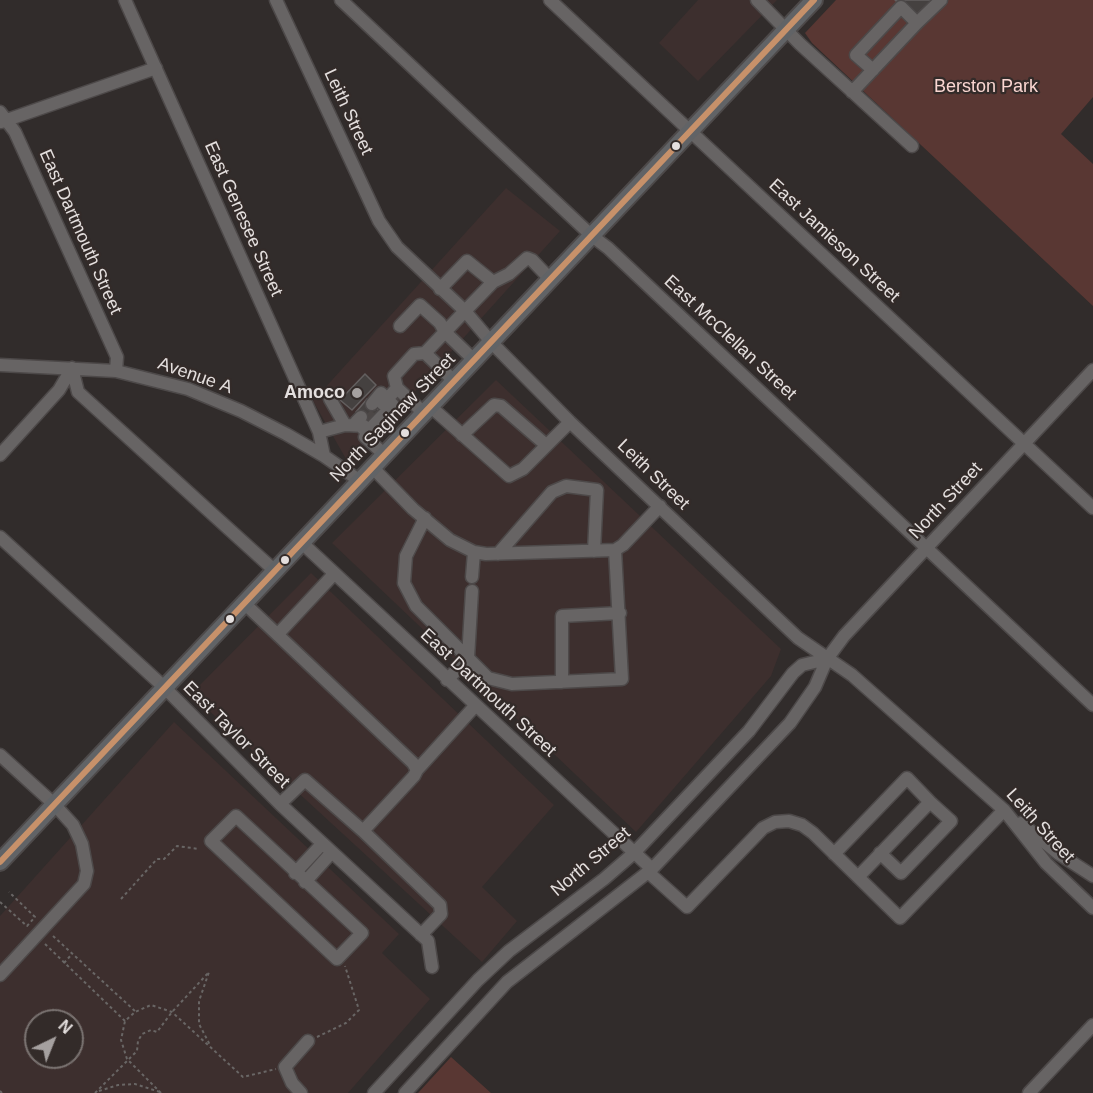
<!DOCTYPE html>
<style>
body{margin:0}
#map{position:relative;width:1093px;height:1093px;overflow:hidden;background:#312c2b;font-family:Helvetica,sans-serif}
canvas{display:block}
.north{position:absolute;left:24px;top:1009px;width:60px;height:60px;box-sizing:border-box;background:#332b29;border:2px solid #7a7371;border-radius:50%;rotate:43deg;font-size:16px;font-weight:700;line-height:24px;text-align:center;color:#e4dfde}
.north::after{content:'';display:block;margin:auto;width:21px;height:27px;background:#a5a09f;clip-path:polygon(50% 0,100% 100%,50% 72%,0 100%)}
</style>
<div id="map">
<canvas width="1093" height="1093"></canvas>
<div class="north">N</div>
</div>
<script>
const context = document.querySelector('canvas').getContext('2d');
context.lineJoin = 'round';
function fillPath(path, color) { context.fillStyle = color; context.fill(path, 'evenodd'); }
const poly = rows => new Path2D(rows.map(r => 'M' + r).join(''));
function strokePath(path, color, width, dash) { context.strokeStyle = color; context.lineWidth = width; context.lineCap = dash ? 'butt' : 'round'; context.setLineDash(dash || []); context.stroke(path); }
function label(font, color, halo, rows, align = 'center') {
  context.font = font + ' Helvetica,sans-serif'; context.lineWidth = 4.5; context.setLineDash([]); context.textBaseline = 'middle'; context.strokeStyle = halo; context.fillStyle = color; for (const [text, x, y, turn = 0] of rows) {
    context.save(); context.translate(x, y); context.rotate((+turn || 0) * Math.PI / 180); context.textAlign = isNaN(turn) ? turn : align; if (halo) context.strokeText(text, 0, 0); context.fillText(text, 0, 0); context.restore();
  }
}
fillPath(poly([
 [698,0,777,0,698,81,659,43],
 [506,188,560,231,357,456,346,459,313,401],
 [496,380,781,649,771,676,636,832,332,543],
 [311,573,554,805,482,887,517,921,482,962,191,694],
 [174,722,399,934,382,953,430,999,348,1093,0,1093,0,916],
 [36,1021,72,1021,72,1057,36,1057]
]), '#3d2f2e');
fillPath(poly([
 [836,0,1093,0,1093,97,1061,134,1093,164,1093,306,812,43,805,33],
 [451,1057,491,1093,418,1093]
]), '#593733');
const building = poly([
 [895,0,932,0,914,18,895,0],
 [365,374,376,385,352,410,340,400,365,374],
 [367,399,383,414,371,426,356,412,367,399]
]);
fillPath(building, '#454140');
strokePath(building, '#635f5f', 1.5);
strokePath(poly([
 [367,423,379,410]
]), '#4c4746', 12, [12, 6]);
const minor = poly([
 [125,0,319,432,324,456],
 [276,0,379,221,397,247,465,311,492,343,570,422,798,638,852,675,1004,810,1046,863,1093,908],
 [341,0,592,236,608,248,1093,705],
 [550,0,1093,508],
 [757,0,800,44,912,146],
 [917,23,941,0],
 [852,92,917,23,901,7,856,55,873,70],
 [0,112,15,132,117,357,116,371],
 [1,122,156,68],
 [440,289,467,261,493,282],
 [400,326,420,305,440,323,445,332,475,361],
 [0,365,116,371,188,389,241,411,286,434,324,456,360,481],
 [72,368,78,392,274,570],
 [455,382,425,353,465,311,493,282,509,274,527,258,532,260,551,280],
 [397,388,394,376,414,354,425,353],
 [330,399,345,425],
 [383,404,397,388,425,414],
 [431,407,509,476,523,469,570,422],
 [361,417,356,422,367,432,365,437,385,455],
 [319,432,345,425,364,426],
 [367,432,393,405,381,393,372,404],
 [462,435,494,405,501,406,546,445],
 [0,455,59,390,72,368],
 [373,468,413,509,450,540,474,552,486,554,615,550,623,545,660,506],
 [425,518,406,556,404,583,416,606,488,678,512,684,622,679,615,550],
 [0,537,164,687,280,804,428,941,432,967],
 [301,542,652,869],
 [498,554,552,492,566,486,597,490,594,551],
 [472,577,474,552],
 [243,602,413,763,417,770,414,776,363,831,440,905,441,914,421,935],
 [278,634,334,574],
 [447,680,468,658,472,591],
 [562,682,562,616,620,613],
 [0,755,54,804,73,825,82,844,87,871,84,884,0,975],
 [417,770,475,706],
 [280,804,305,780,363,831],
 [236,816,362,933,337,959,211,841,236,816],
 [1021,823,1059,854,1093,876],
 [880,853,901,873,951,821,930,802],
 [834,854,907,778,930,802,858,877],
 [648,872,687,907,763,828,775,822,789,821,802,825,813,833,900,918,1004,810],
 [295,873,322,844],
 [305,882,332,852],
 [301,1093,292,1083,285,1067,308,1041],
 [374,1093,478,980,509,951,604,879,634,853,749,731,793,673,802,665,827,659],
 [405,1093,507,982,652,869,790,723,815,687,827,659,844,636,1093,370],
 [1029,1093,1093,1025]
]);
const major = poly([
 [0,862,814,0]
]);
strokePath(minor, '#4d4949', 15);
strokePath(major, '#4d4949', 20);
strokePath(poly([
 [121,899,157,859,164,859,177,846,199,849],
 [0,902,27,926,35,917,9,892],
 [53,936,135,1011],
 [45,944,125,1021],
 [64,963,72,954],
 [317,1037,346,1023,359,1010,345,966],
 [0,1091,2,1093],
 [99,1091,118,1085,135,1084,160,1092],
 [95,1093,137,1051,138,1041,142,1034,151,1030,157,1032,172,1012,209,972,199,1001,199,1024,210,1045],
 [161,1093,127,1059,121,1040,125,1021,135,1012,151,1005,172,1012,243,1077,276,1069]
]), '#696665', 2, [3, 3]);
strokePath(minor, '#676464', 12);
strokePath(major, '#616366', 16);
strokePath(poly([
 [0,862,814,0]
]), '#c7916a', 6);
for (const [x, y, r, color] of [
 [676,146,5,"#e4dfde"],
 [357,393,6,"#a5a09f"],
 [405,433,5,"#e4dfde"],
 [285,560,5,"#e4dfde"],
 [230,619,5,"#e4dfde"]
]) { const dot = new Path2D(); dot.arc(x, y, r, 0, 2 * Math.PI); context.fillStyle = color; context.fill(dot); strokePath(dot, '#332b29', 2); }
label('18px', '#fad6d1', '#332b29', [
 ["Berston Park",986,87]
]);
label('18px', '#e4dfde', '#332b29', [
 ["Leith Street",348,112,65],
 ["East Genesee Street",243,219,66],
 ["East Dartmouth Street",80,232,66],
 ["East Jamieson Street",834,241,43],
 ["East McClellan Street",730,338,43],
 ["Avenue A",195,376,19],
 ["North Saginaw Street",393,418,-46],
 ["Leith Street",653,475,44],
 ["North Street",946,501,-47],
 ["East Dartmouth Street",488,693,43],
 ["East Taylor Street",236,735,45],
 ["Leith Street",1040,826,48],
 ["North Street",591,862,-40]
]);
label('bold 18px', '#e4dfde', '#332b29', [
 ["Amoco",345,393]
], 'right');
</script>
